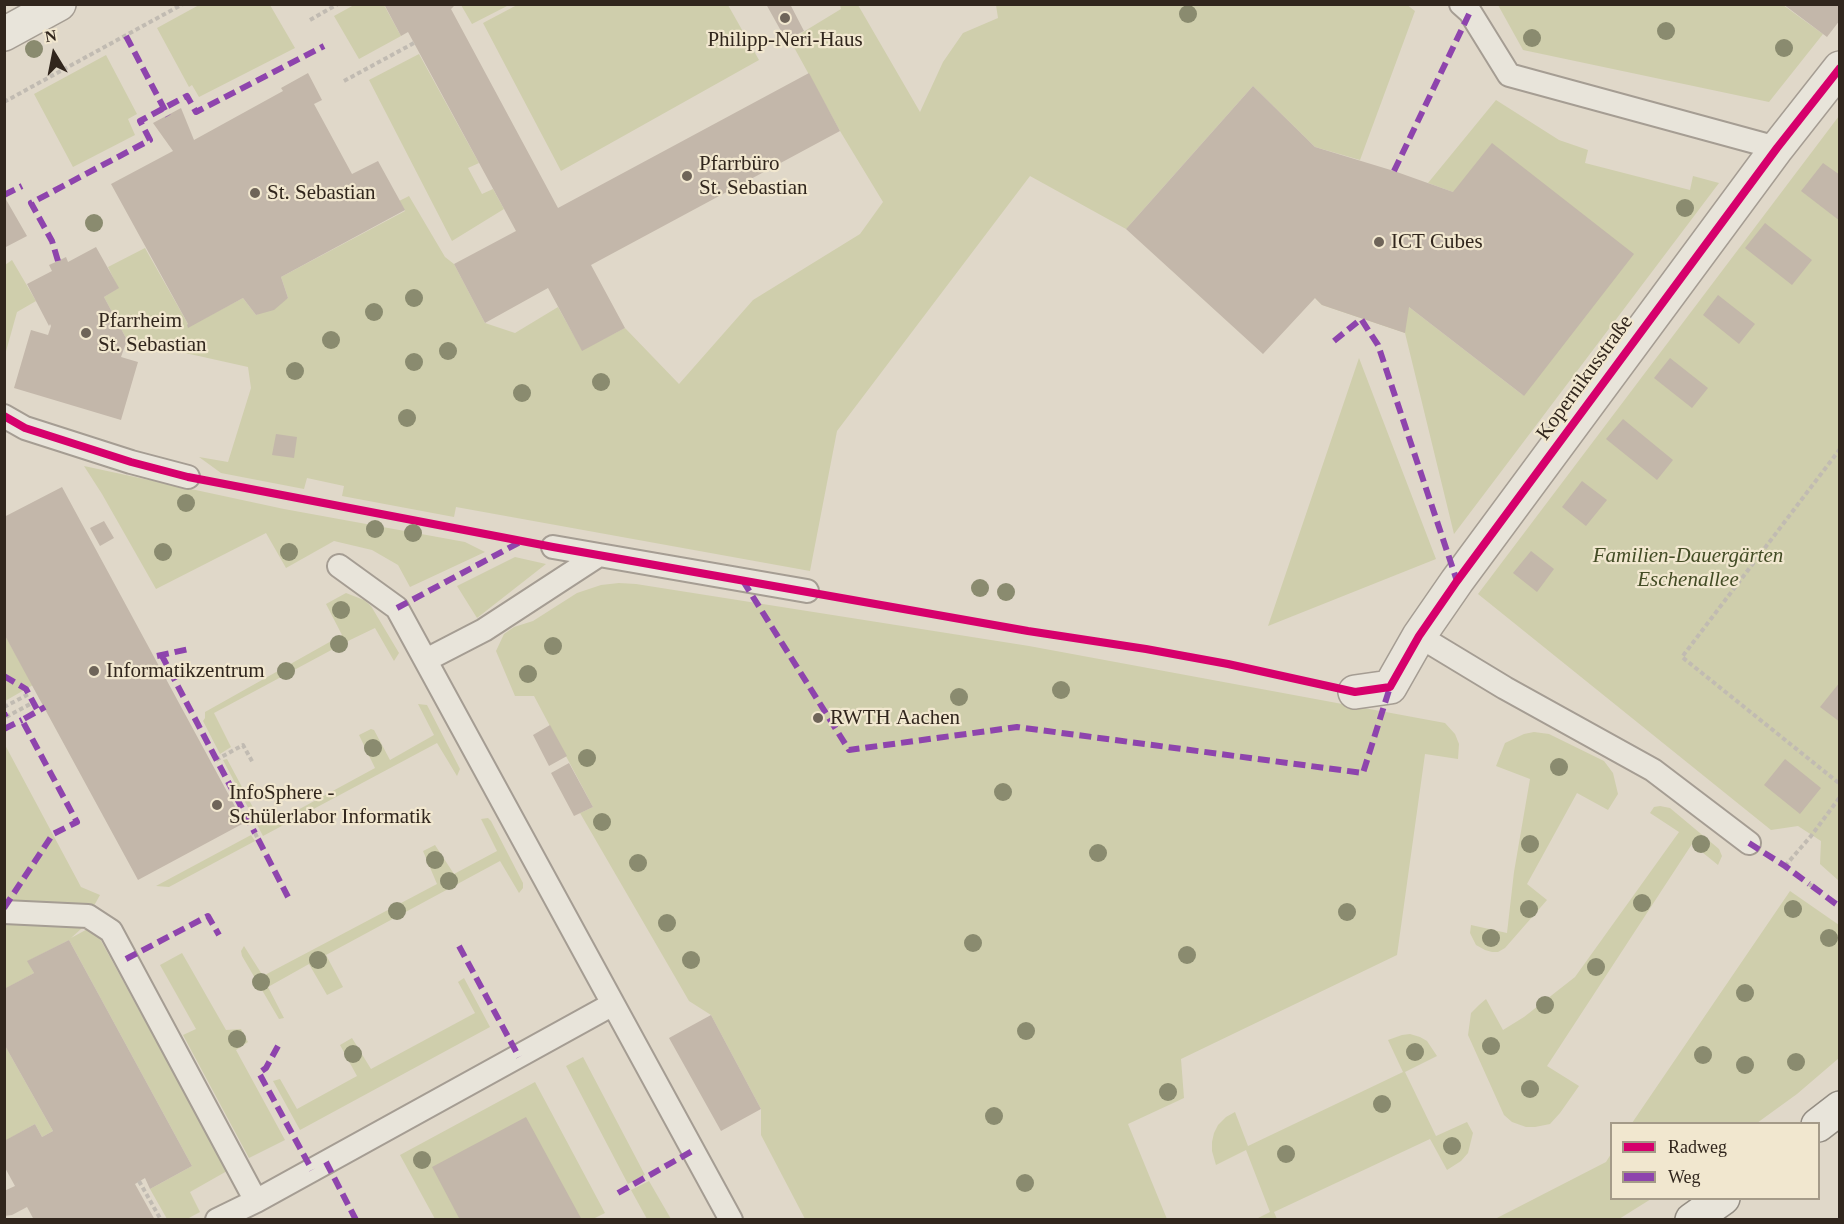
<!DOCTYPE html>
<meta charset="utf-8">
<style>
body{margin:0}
#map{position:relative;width:1844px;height:1224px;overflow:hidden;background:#e0d8c9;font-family:"Times New Roman",serif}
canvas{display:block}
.frame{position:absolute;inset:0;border:6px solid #31261d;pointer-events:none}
.legend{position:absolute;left:1610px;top:1122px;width:210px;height:78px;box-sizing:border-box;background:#f1e7cf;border:2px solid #a49a88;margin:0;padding:8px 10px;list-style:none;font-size:18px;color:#31261d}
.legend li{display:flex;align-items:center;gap:12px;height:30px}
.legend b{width:30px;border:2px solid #a49a88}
.north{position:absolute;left:24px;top:24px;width:60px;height:60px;-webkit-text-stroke:4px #f1e7cf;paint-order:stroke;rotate:350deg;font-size:16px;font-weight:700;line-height:24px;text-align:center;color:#31261d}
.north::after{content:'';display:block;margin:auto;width:21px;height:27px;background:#31261d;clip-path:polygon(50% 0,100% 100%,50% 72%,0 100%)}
</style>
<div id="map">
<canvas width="1844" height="1224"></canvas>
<div class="frame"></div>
<ul class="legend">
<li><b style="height:8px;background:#d6006c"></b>Radweg</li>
<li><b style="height:8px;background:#8e44ad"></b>Weg</li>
</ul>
<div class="north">N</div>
</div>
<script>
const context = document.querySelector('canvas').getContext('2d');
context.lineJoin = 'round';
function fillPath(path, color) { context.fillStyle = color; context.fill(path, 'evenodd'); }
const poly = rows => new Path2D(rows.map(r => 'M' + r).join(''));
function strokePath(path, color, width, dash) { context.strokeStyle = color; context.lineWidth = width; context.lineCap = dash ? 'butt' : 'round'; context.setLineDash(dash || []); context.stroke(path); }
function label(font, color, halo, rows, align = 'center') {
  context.font = font + ' "Times New Roman",serif'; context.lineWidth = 4.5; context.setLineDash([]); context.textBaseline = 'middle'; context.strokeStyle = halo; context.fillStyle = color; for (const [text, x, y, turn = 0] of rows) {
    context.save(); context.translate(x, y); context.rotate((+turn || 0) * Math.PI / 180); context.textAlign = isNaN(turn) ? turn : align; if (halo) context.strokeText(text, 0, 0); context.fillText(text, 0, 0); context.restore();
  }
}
fillPath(poly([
 [1406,4,1415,11,1360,160,1315,147,1253,86,1126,229,1030,176,837,431,810,571,456,507,454,517,342,496,344,486,307,478,304,489,221,473,199,457,228,462,251,388,248,367,127,340,104,297,118,288,108,267,145,248,188,324,188,327,243,298,256,315,288,298,281,277,405,211,399,201,409,196,445,257,454,264,485,323,515,333,558,307,582,350,625,328,679,384,753,300,860,234,883,202,840,131,790,40,841,9,840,5,858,5,920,112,943,62,963,33,998,18,996,5],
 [199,5,270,5,295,48,199,97,192,85,189,87,157,28],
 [354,5,384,5,401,36,359,59,334,16],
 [461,5,509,5,472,24],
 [517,5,728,5,759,60,561,171,483,23],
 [1498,5,1783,5,1823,34,1769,102,1523,50],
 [419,54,479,163,468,168,482,194,493,189,504,209,452,241,369,80],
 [106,55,137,114,128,119,135,135,73,167,34,94],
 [1496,100,1559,140,1588,150,1585,163,1690,190,1693,176,1719,183,1454,534,1405,333,1322,305,1315,298,1409,307,1524,396,1453,192,1428,183],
 [1839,116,1839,881,1820,864,1821,841,1798,826,1771,830,1478,594],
 [12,260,36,301,17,312,5,355,5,265],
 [1359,358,1436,559,1268,626],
 [84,466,284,509,465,542,485,552,410,587,398,565,372,550,334,541,286,568,266,533,156,589,102,494],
 [515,557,546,564,477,618,457,586],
 [619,583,636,584,1029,646,1445,723,1455,734,1459,744,1458,759,1425,754,1397,955,1181,1059,1184,1098,1128,1124,1167,1219,805,1219,761,1135,761,1109,711,1015,689,1001,580,813,593,807,534,696,515,696,496,651,504,634,514,627,533,621,577,593,601,585],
 [346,593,364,600,371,606,399,653,394,661,375,628,350,640,214,713,231,747,220,754,203,721,205,718,205,712,342,635,326,604],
 [4,634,33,685,5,701,4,700],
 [418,704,427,705,458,765,460,769,457,776,437,743,263,836,223,760,227,759,257,815,265,812,272,824,375,768,359,735,371,729,374,730,390,760,434,735],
 [1534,732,1549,734,1604,761,1613,773,1618,794,1608,810,1577,793,1527,884,1547,900,1505,948,1498,952,1492,952,1485,950,1476,945,1470,933,1471,925,1507,933,1514,872,1530,779,1496,766,1505,743,1524,734],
 [4,743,81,887,100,895,81,929,71,938,93,926,227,1171,190,1192,200,1212,187,1219,167,1219,150,1189,192,1166,69,940,28,961,34,973,5,989],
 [1660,806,1670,808,1719,849,1722,856,1718,865,1692,844,1547,1066,1579,1086,1560,1113,1550,1124,1535,1127,1526,1127,1512,1122,1504,1115,1468,1035,1471,1013,1479,1005,1486,999,1503,1030,1524,1017,1575,977,1679,832,1650,813,1654,807],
 [488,818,491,821,523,883,523,888,519,893,500,861,326,955,343,987,327,995,309,964,268,987,284,1018,279,1019,242,956,241,951,244,946,263,976,437,884,423,851,435,845,454,874,497,851,481,819],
 [251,835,255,841,169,887,156,886],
 [1790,891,1839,925,1839,1058,1797,1094,1757,1123,1632,1123],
 [182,953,226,1030,241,1029,248,1042,236,1050,285,1140,249,1158,183,1035,196,1029,160,965],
 [464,978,490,1027,300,1130,273,1081,280,1079,297,1109,357,1076,340,1045,352,1038,371,1069,475,1013,458,982],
 [1410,1034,1420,1037,1427,1041,1437,1056,1405,1072,1436,1136,1467,1122,1473,1133,1468,1153,1461,1161,1447,1170,1430,1139,1274,1212,1277,1219,1256,1219,1270,1212,1246,1150,1216,1165,1212,1151,1212,1142,1214,1133,1218,1125,1226,1117,1235,1112,1248,1146,1403,1072,1388,1040,1402,1035],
 [4,1044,53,1131,42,1137,35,1124,5,1141],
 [583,1057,645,1175,628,1184,566,1066],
 [535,1082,605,1213,593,1219,435,1219,400,1155],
 [1611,1154,1612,1198,1651,1199,1619,1219,1495,1219,1606,1162],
 [649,1181,671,1219,647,1219,631,1190]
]), '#cfceac');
fillPath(poly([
 [384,4,453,4,454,6,451,9,558,208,809,73,840,131,591,265,625,328,582,351,548,288,485,323,454,264,516,231,408,32,401,36],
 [766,4,790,4,804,31,786,40],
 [1783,4,1840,4,1840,20,1827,37],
 [308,73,322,100,314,104,352,174,378,161,405,210,281,277,288,298,274,310,256,315,243,298,188,328,187,325,188,324,111,184,173,151,153,123,181,108,194,140,283,91,281,88],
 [1253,86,1315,147,1394,171,1453,192,1492,143,1634,254,1524,396,1409,307,1405,333,1322,305,1315,298,1263,354,1126,229],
 [1823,163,1840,175,1840,221,1801,191],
 [4,196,27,236,4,248],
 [1765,223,1812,260,1792,285,1745,248],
 [96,247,119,288,104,297,127,340,121,357,138,362,121,420,14,388,31,330,48,335,51,326,50,324,49,326,27,284,52,271,49,265,58,261,66,257,68,262],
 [1718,295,1755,324,1739,344,1703,315],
 [1670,358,1708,388,1692,408,1654,378],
 [1623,419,1673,460,1657,480,1606,439],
 [276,434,297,437,294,458,272,455],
 [1582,481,1607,500,1586,526,1562,507],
 [62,487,244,823,138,880,4,634,4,517],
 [104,521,114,538,100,546,90,528],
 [1531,551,1554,569,1537,592,1513,573],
 [1840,682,1840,722,1820,707],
 [550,725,567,756,549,766,533,735],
 [1785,759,1821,788,1800,814,1764,785],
 [569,763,593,807,574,816,551,773],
 [69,940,192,1166,150,1189,145,1178,135,1184,155,1220,34,1220,27,1207,12,1215,4,1216,4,1191,15,1186,4,1166,4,1141,35,1124,42,1137,53,1131,4,1044,4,989,34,973,27,961],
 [711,1015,761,1109,721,1131,669,1038],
 [526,1117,582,1220,460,1220,432,1167]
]), '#c3b7aa');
const lane = poly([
 [1461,4,1470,12,1509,75,1777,148],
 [4,416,25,428,131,462,188,477],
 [553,547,807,591],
 [339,566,397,608,731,1220],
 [1419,636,1505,688,1653,770,1749,843],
 [426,660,484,630,599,555],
 [4,912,88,916,111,931,256,1201],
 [217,1220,256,1201,613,1004]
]);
const street = poly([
 [4,34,59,4],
 [1355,692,1390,687,1419,636,1457,581,1777,148,1840,68]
]);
const secondary = poly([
 [1818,1125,1840,1108],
 [1692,1220,1723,1198]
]);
strokePath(lane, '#a59d93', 26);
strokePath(street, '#a59d93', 36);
strokePath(secondary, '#948d83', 36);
strokePath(poly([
 [310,20,338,4],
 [344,81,414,43],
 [4,102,183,4],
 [1840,449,1682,657,1840,784],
 [4,707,29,694],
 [6,717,34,702],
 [216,760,243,745,253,763],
 [255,833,258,839],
 [1785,866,1811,836,1840,797],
 [1809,884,1812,886],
 [139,1181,161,1220]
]), '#c1bbb2', 4, [4.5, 3]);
strokePath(lane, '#e8e4da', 22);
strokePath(street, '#e8e4da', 33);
strokePath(secondary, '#e8e4da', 33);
strokePath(poly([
 [126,36,168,116],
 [1394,171,1470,12],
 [4,195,22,186],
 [58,261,52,241,31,203,150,140,140,121,164,108,187,96,196,112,324,46],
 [1334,341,1361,319,1378,345,1457,581],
 [743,581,849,750,1017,727,1363,773,1390,687],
 [397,608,522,541],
 [161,654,255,833],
 [157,656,189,649],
 [4,676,26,689,38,711],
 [4,713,6,717],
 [4,729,22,720],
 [258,839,288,897],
 [1749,843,1785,866,1809,884],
 [1812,886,1840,907],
 [4,908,53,834,77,822,22,720,45,707],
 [459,946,519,1057],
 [126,959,208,916,219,935],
 [278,1046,266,1068,259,1073,312,1170],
 [326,1162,356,1220],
 [618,1193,694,1150]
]), '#8e44ad', 6, [12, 6]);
strokePath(poly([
 [4,416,25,428,131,462,188,477,553,547,1028,631,1146,649,1228,664,1355,692,1390,687,1419,636,1457,581,1777,148,1840,68]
]), '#d6006c', 8);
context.fillStyle = '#8a8b6f';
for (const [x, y] of [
 [1188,14],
 [1666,31],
 [1532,38],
 [1784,48],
 [34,49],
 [1685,208],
 [94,223],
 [414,298],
 [374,312],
 [331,340],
 [448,351],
 [414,362],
 [295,371],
 [601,382],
 [522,393],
 [407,418],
 [186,503],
 [375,529],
 [413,533],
 [163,552],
 [289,552],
 [980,588],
 [1006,592],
 [341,610],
 [339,644],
 [553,646],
 [286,671],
 [528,674],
 [1061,690],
 [959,697],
 [373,748],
 [587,758],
 [1559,767],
 [1003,792],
 [602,822],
 [1530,844],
 [1701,844],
 [1098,853],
 [435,860],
 [638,863],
 [449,881],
 [1642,903],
 [1529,909],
 [1793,909],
 [397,911],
 [1347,912],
 [667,923],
 [1491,938],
 [1829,938],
 [973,943],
 [1187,955],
 [318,960],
 [691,960],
 [1596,967],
 [261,982],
 [1745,993],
 [1545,1005],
 [1026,1031],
 [237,1039],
 [1491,1046],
 [1415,1052],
 [353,1054],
 [1703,1055],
 [1796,1062],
 [1745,1065],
 [1530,1089],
 [1168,1092],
 [1382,1104],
 [994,1116],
 [1452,1146],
 [1286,1154],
 [422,1160],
 [1025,1183]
]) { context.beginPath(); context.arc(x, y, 9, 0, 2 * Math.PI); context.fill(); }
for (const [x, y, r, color] of [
 [785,18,6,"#6e6459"],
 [687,176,6,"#6e6459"],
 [255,193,6,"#6e6459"],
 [1379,242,6,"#6e6459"],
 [86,333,6,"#6e6459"],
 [94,671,6,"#6e6459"],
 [818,718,6,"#6e6459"],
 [217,805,6,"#6e6459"]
]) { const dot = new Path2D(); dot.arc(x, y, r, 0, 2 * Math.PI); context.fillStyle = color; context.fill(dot); strokePath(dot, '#f1e7cf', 2); }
label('21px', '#31261d', '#f1e7cf', [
 ["Philipp-Neri-Haus",785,40,"center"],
 ["Pfarrbüro",699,164],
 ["St. Sebastian",699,188],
 ["St. Sebastian",267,193],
 ["ICT Cubes",1391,242],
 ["Pfarrheim",98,321],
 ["St. Sebastian",98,345],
 ["Informatikzentrum",106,671],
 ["RWTH Aachen",830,718],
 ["InfoSphere -",229,793],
 ["Schülerlabor Informatik",229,817]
], 'left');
label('21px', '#31261d', '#f1e7cf', [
 ["Kopernikusstraße",1585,378,-54]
]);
label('italic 21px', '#434c25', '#f1e7cf', [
 ["Familien-Dauergärten",1688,556],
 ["Eschenallee",1688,580]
]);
</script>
